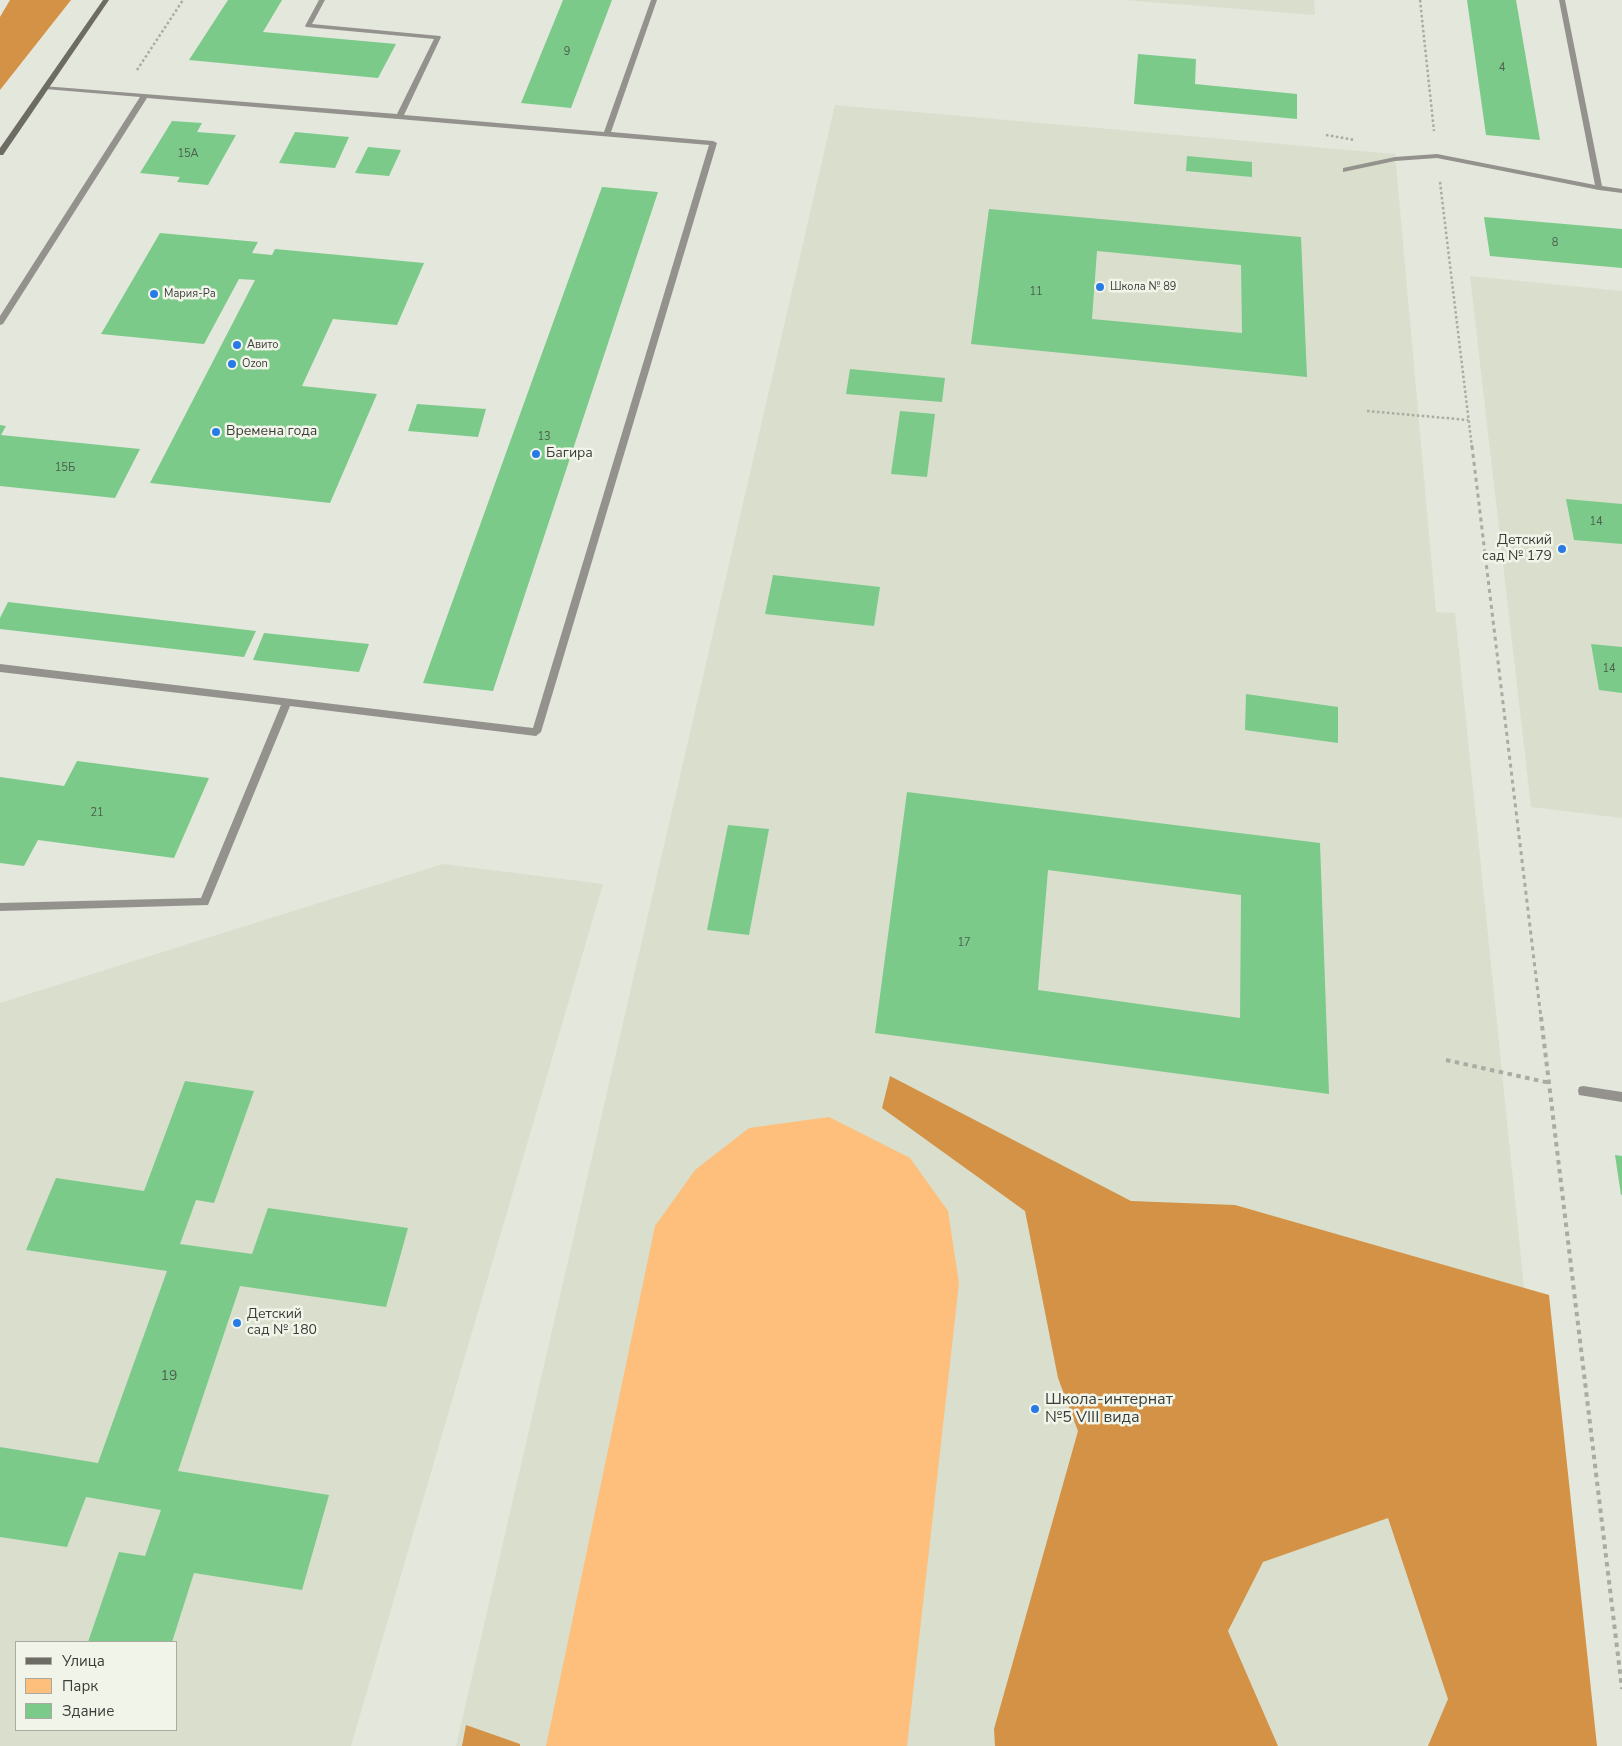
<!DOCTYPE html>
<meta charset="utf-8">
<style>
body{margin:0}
#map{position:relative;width:1622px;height:1746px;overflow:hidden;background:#e3e7dc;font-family:"Nunito Sans",sans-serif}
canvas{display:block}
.legend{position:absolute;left:15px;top:1641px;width:162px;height:90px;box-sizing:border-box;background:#f1f5e9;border:1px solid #a9aba3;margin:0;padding:6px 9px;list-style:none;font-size:15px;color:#3c3d39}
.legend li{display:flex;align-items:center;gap:10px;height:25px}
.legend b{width:25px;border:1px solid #a9aba3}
</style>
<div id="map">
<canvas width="1622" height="1746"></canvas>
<ul class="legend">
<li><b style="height:6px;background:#6c6b64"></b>Улица</li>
<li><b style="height:14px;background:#fdbf7b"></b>Парк</li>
<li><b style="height:14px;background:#7bca8a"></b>Здание</li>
</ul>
</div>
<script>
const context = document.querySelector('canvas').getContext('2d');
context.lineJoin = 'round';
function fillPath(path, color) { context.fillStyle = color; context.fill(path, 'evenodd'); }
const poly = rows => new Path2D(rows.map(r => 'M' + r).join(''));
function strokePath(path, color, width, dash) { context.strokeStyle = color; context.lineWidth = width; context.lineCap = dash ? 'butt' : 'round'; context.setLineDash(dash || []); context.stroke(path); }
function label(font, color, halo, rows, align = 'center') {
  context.font = font + ' "Nunito Sans",sans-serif'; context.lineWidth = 5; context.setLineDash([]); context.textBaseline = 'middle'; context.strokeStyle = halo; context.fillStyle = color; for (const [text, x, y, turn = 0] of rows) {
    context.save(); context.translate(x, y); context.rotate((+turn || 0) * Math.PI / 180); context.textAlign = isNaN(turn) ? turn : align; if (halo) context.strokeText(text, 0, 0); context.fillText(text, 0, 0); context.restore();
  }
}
fillPath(poly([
 [1125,0,1314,0,1315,15],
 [835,105,1395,154,1436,612,1455,613,1571,1746,456,1746],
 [1470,276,1622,291,1622,818,1531,807],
 [443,864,603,884,351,1746,0,1746,0,1003],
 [16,1642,176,1642,176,1730,16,1730]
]), '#d9dfcc');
fillPath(poly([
 [829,1117,910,1158,948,1211,959,1283,907,1746,546,1746,655,1226,695,1170,749,1128]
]), '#fdbf7b');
fillPath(poly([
 [10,0,71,0,0,90,0,17],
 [890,1076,1131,1201,1235,1205,1549,1295,1597,1746,1428,1746,1448,1699,1388,1518,1263,1562,1228,1631,1278,1746,995,1746,994,1729,1078,1431,1058,1378,1025,1211,882,1108],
 [466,1725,520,1744,520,1746,462,1746]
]), '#d39245');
fillPath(poly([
 [228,0,282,0,263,32,396,44,378,78,189,60],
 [563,0,612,0,571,108,521,103],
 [1467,0,1516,0,1540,140,1486,135],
 [1138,54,1196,59,1195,84,1297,94,1297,119,1134,104],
 [172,121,202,123,197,132,236,135,208,185,177,182,180,177,140,173],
 [295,132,349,137,335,168,279,163],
 [368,147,401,150,389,176,355,173],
 [1187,156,1252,162,1252,177,1186,171],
 [602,187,658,192,493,691,423,683],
 [989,209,1301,237,1307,377,971,344],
 [1097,251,1241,265,1242,333,1092,319],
 [1484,217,1622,229,1622,268,1490,256],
 [160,233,258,242,252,253,272,255,275,249,424,263,397,325,333,319,302,386,377,394,330,503,150,483,255,280,239,279,204,344,101,334],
 [850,369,945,378,942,402,846,394],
 [417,404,486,409,478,437,408,431],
 [900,411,935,414,927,477,891,474],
 [0,425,6,426,1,435,140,449,115,498,0,486],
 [1566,499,1622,504,1622,544,1574,540],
 [773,575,880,587,874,626,765,614],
 [8,602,256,631,244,657,0,629,0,618],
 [264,633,369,644,359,672,253,660],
 [1591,644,1622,647,1622,693,1599,690],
 [1246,694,1338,707,1338,743,1245,730],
 [77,761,209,778,174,858,38,840,24,866,0,863,0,777,64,786],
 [907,792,1320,843,1329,1094,875,1033],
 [1048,870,1241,895,1240,1018,1038,990],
 [728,825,769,829,749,935,707,930],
 [185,1081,254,1091,214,1203,196,1200,180,1244,252,1254,268,1208,408,1228,386,1307,240,1286,178,1471,329,1495,302,1590,194,1573,172,1642,88,1642,119,1552,145,1556,161,1510,86,1497,67,1547,0,1537,0,1447,98,1463,167,1271,26,1250,56,1178,144,1191],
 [1615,1155,1622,1156,1622,1195,1621,1195]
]), '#7bca8a');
strokePath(poly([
 [1420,0,1434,131],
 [137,70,183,0],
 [1326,135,1355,140],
 [1440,182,1472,448],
 [1367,411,1468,420]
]), '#a9aca3', 2.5, [2.5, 2.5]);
strokePath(poly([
 [1472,446,1541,1018]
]), '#a9aca3', 3, [4, 4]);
strokePath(poly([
 [1541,1017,1622,1689],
 [1446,1060,1550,1083]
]), '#a9aca3', 4, [4.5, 4.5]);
fillPath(poly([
 [319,0,325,0,312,24,440,36,441,37,404,115,604,132,651,0,657,0,611,132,713,141,717,143,541,732,536,736,290,706,208,905,0,911,0,903,201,898,281,705,0,672,0,664,533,728,709,145,147,98,3,324,0,325,0,316,140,97,45,89,43,88,43,86,397,114,434,39,306,27,305,26,319,0],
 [1559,0,1565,0,1602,186,1622,189,1622,193,1599,190,1437,158,1395,161,1343,172,1343,168,1395,157,1437,154,1595,185,1559,0],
 [1583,1086,1622,1092,1622,1102,1579,1095,1578,1091,1579,1087,1583,1086]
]), '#93928d');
fillPath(poly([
 [103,0,109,0,3,155,0,155,0,148,103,0]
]), '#6c6b64');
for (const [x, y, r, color] of [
 [1100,287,5,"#287be6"],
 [154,294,5,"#287be6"],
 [237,345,5,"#287be6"],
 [232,364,5,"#287be6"],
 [216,432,5,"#287be6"],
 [536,454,5,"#287be6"],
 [1562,549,5,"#287be6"],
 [237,1323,5,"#287be6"],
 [1035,1409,5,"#287be6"]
]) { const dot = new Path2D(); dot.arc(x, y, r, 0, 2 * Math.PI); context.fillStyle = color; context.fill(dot); strokePath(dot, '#f1f5e9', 2); }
label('11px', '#4c604d', null, [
 ["9",567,52],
 ["4",1502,68],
 ["15А",188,154],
 ["8",1555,243],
 ["11",1036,292],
 ["13",544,437],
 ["15Б",65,468],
 ["14",1596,522],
 ["14",1609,669],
 ["21",97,813],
 ["17",964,943]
]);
label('11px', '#3c3d39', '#f1f5e9', [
 ["Школа № 89",1110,287],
 ["Мария-Ра",164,294],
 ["Авито",247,345],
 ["Ozon",242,364]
], 'left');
label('14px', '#3c3d39', '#f1f5e9', [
 ["Времена года",226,432],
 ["Багира",546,454],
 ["Детский",1552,541,"right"],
 ["сад № 179",1552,557,"right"],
 ["Детский",247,1315],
 ["сад № 180",247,1331]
], 'left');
label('14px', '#4c604d', null, [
 ["19",169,1377]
]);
label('16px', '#3c3d39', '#f1f5e9', [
 ["Школа-интернат",1045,1400],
 ["№5 VIII вида",1045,1418]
], 'left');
</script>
